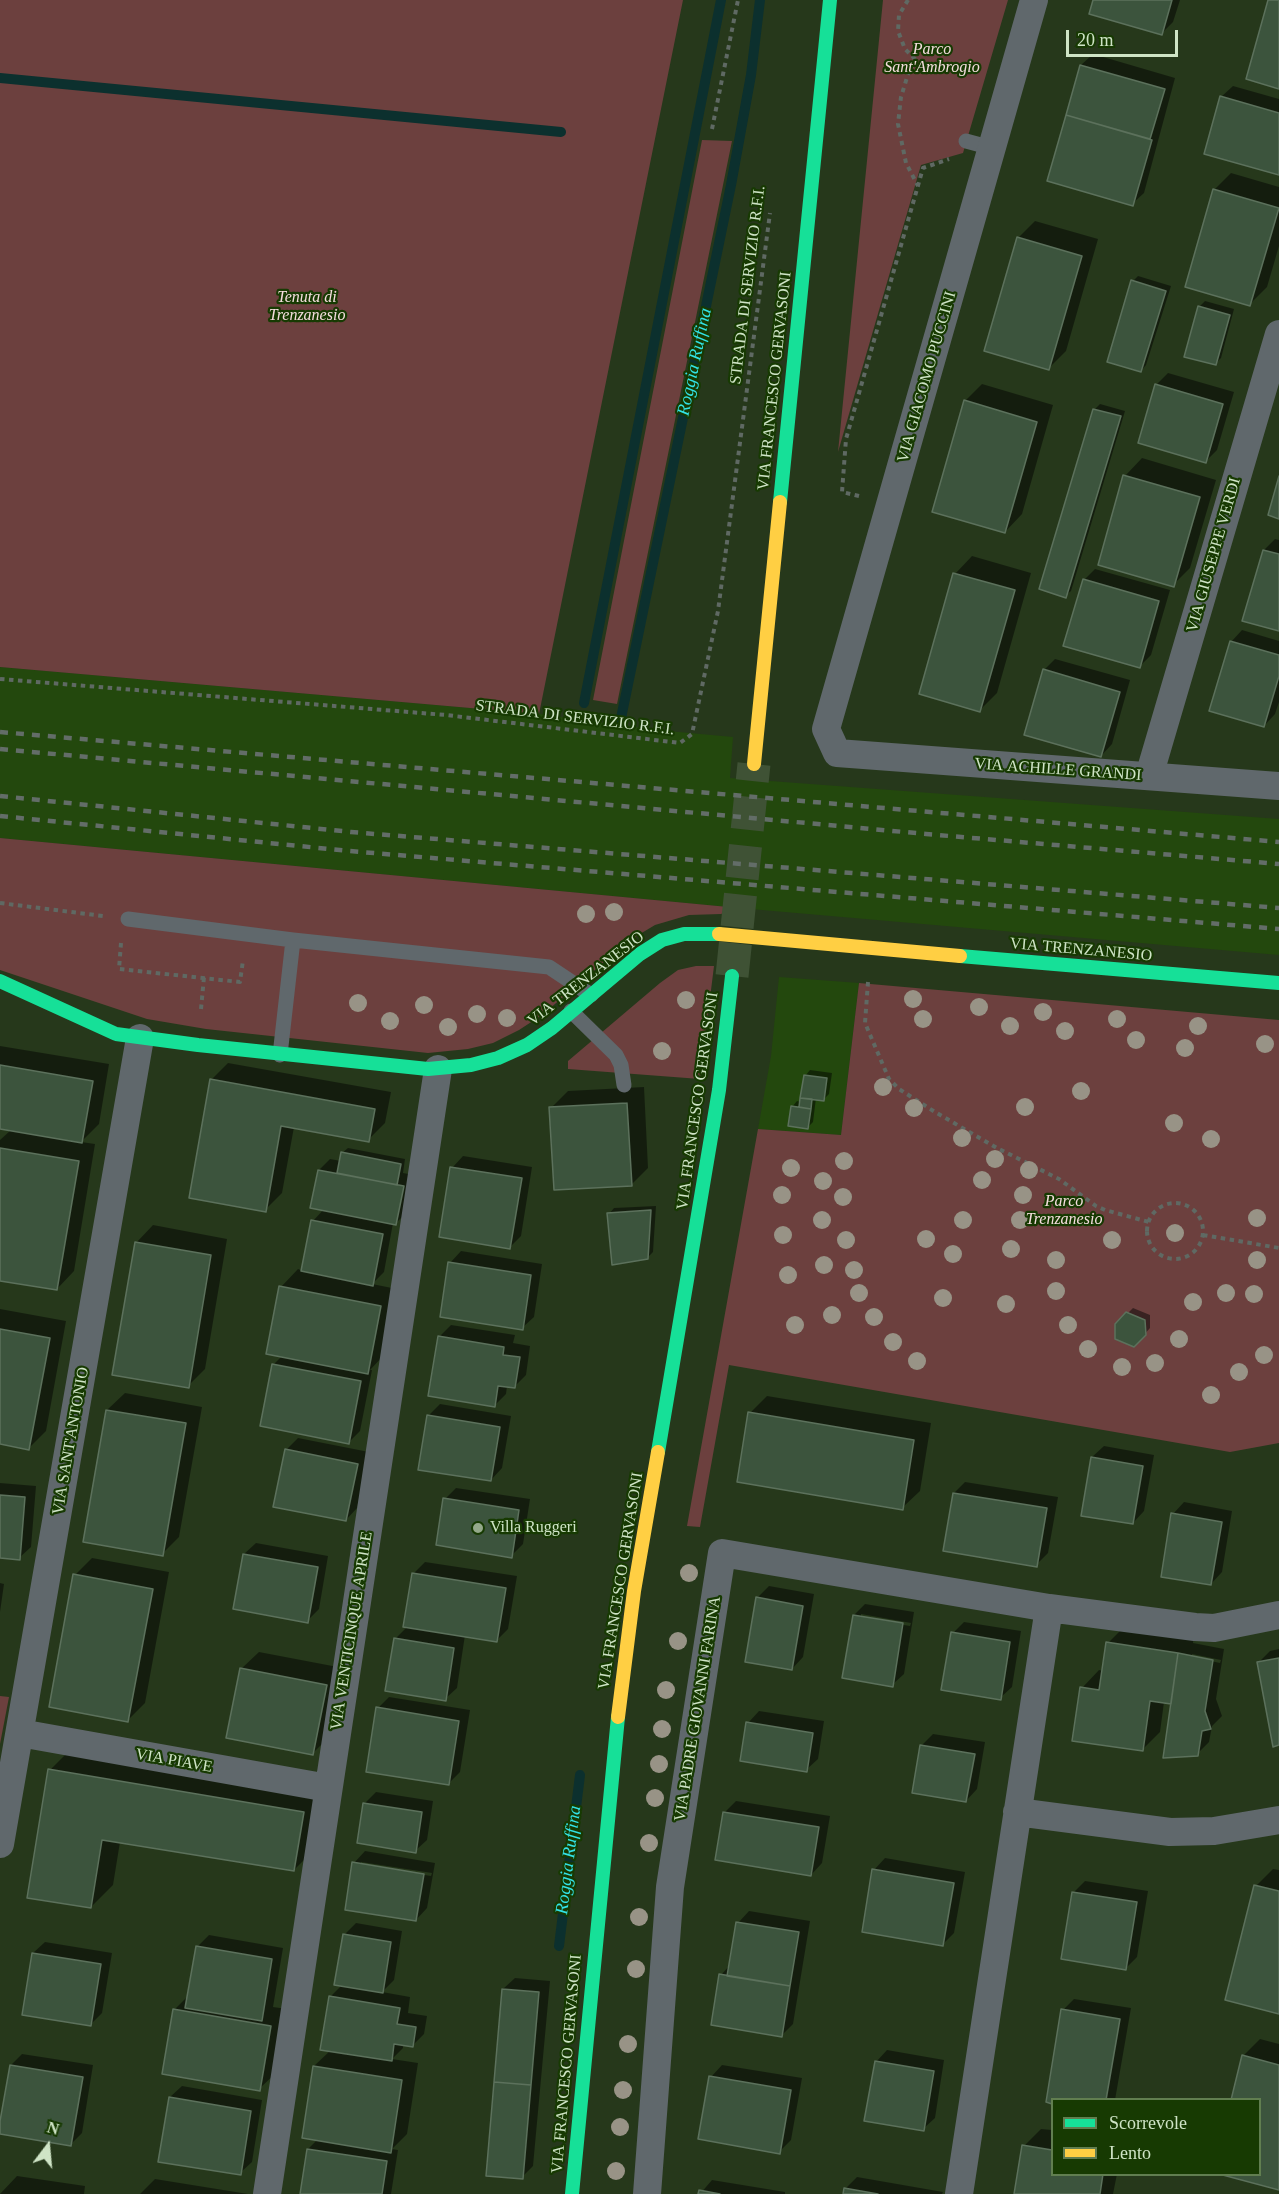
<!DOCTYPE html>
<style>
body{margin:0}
#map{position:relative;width:1279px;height:2194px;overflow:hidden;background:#26381b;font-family:Georgia,serif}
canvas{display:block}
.legend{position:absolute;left:1051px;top:2098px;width:210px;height:78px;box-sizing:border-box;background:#173a02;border:2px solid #617e50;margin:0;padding:8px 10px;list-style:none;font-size:18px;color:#cfe4c6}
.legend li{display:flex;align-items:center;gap:12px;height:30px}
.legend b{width:30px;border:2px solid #617e50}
.north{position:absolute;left:18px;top:2116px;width:60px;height:60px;-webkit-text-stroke:4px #173a02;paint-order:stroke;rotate:16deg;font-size:16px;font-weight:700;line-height:24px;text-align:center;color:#cfe4c6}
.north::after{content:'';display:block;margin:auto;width:21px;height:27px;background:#cfe4c6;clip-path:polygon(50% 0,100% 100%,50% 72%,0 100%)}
.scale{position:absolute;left:1066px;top:30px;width:112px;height:27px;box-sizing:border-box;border:3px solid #cfe4c6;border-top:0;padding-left:8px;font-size:18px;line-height:21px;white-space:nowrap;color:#cfe4c6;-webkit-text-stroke:4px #173a02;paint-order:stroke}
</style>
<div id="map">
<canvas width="1279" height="2194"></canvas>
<ul class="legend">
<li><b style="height:8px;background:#16e098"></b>Scorrevole</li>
<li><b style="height:8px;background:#ffcf43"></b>Lento</li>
</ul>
<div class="north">N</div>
<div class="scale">20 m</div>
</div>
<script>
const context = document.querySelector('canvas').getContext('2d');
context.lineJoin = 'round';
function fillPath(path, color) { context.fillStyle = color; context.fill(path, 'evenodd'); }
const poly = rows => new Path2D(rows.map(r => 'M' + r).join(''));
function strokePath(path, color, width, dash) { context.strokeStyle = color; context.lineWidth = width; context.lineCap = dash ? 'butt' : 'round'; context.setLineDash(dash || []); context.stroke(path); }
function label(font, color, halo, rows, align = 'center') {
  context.font = font + ' Georgia,serif'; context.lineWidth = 4.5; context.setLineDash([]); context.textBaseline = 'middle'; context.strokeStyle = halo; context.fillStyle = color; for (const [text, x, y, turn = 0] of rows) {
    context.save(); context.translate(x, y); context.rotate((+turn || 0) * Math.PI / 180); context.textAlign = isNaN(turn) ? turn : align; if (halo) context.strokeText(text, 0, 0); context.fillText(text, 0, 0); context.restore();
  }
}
fillPath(poly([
 [0,667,539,714,657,730,733,737,730,778,1279,819,1279,955,739,908,0,838],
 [779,977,859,983,841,1135,758,1129,771,1056]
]), '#23480d');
fillPath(poly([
 [0,0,683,0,539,714,0,667],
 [883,0,1008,0,963,153,921,165,838,452],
 [702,140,732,141,617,704,593,700],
 [0,838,739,908,721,914,689,915,655,925,630,940,542,1015,519,1030,493,1043,468,1049,428,1053,206,1029,147,1019,0,970],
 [696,966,714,966,700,1079,568,1069,568,1061,660,983,678,970],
 [859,983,1279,1020,1279,1443,1230,1452,729,1365,700,1527,687,1526,758,1129,841,1135],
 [0,1696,9,1697,0,1744]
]), '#6c403e');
fillPath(poly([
 [1094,0,1180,0,1173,22,1162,33],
 [1093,54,1175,78,1144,193,1132,204,1049,180,1081,65],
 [1233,86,1279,99,1279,174,1221,97],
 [1231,173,1279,187,1279,246,1267,287,1250,304,1214,190],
 [1035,221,1098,239,1066,351,1049,368,1018,238],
 [1138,276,1171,286,1146,365,1141,371,1133,281],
 [1205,301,1234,309,1221,358,1215,364,1199,307],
 [1168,373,1234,392,1217,450,1206,461,1156,385],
 [982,384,1053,405,1022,514,1005,532,965,401],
 [1100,404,1125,411,1071,591,1065,596,1041,588,1095,409],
 [1142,458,1216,480,1190,568,1173,585,1099,564,1125,476],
 [1275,539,1279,540,1279,630,1264,550],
 [972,556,1031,573,997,693,980,710,955,574],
 [1095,569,1170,590,1151,655,1139,667,1084,580],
 [1242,630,1279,641,1279,702,1275,714,1264,726,1231,642],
 [1055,659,1130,680,1112,744,1101,756,1044,670],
 [0,1046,109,1064,99,1124,81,1142,95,1144,74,1271,57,1289,0,1279,0,1140,11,1130,0,1128],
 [228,1063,391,1092,385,1123,368,1140,294,1127,282,1193,265,1210,211,1080],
 [810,1070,832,1073,829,1094,823,1100,816,1098,813,1122,808,1127,792,1107,797,1101,801,1102,805,1076],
 [644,1087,648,1168,631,1185,551,1108,568,1091],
 [348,1148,405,1159,403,1173,414,1175,407,1212,396,1223,393,1223,384,1272,372,1284,397,1289,384,1355,370,1370,372,1370,360,1431,349,1442,273,1365,282,1356,281,1287,298,1269,303,1271,313,1221,324,1209,319,1170,330,1159,341,1161,342,1153],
 [463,1156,532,1167,521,1236,510,1247,452,1168],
 [656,1206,653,1252,647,1258,609,1214,614,1208],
 [153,1225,227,1239,205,1369,188,1386,136,1243],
 [461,1251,542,1264,534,1317,522,1328,450,1263],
 [1133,1308,1150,1315,1150,1328,1134,1346,1117,1324],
 [0,1309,66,1321,46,1431,29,1448,0,1443],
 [451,1325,515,1335,513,1343,530,1346,526,1375,514,1387,507,1386,506,1394,494,1406,439,1337],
 [125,1393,202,1407,179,1537,162,1554,85,1541,107,1410],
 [767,1396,931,1423,920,1491,902,1508,750,1413],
 [440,1404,511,1416,502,1468,491,1480,428,1416],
 [298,1438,369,1452,357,1508,346,1520,286,1450],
 [1104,1446,1154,1455,1144,1511,1133,1523,1092,1457],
 [965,1482,1058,1497,1048,1553,1036,1565,954,1493],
 [0,1483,36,1486,31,1547,19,1558,0,1557],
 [456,1488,530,1499,523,1544,511,1556,445,1499],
 [1184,1502,1232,1511,1222,1572,1211,1584,1173,1514],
 [256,1543,328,1556,319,1609,307,1621,244,1554],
 [92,1558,169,1572,145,1703,128,1720,75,1575],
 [425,1562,517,1576,508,1629,497,1640,465,1635,457,1688,445,1699,395,1639,408,1626,413,1574],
 [0,1583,4,1584,0,1612],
 [769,1586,814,1594,803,1657,792,1669,757,1598],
 [865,1604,914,1612,904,1674,892,1685,854,1615],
 [861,1614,911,1623,910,1626,861,1618],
 [964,1622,1021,1631,1012,1687,1000,1698,953,1633],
 [1125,1626,1194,1636,1193,1643,1224,1649,1216,1699,1222,1716,1212,1726,1209,1742,1197,1754,1173,1700,1164,1702,1160,1732,1143,1749,1082,1688,1099,1670,1103,1671,1108,1643],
 [1192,1654,1221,1660,1220,1663,1192,1657],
 [1279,1649,1279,1744,1259,1662,1270,1651],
 [259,1652,343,1668,330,1736,313,1753,241,1669],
 [389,1697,470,1710,460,1772,449,1783,378,1708],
 [759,1711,824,1721,818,1759,806,1770,748,1723],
 [933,1734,985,1742,977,1789,966,1801,914,1792,922,1745],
 [72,1748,325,1790,316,1848,294,1870,120,1842,113,1885,91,1907,50,1770],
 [376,1792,433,1801,427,1840,415,1851,365,1803],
 [736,1801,830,1816,822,1863,811,1875,717,1858,725,1812],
 [365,1851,435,1863,427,1908,416,1920,354,1863],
 [361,1862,432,1873,431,1876,361,1865],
 [885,1858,965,1872,954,1933,943,1944,874,1870],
 [1273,1869,1279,1870,1279,2012,1256,1886],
 [1085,1881,1148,1891,1137,1957,1125,1969,1074,1892],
 [749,1911,810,1921,793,2024,781,2036,721,1975,730,1965,738,1923],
 [356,1923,402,1931,394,1980,382,1992,410,1997,408,2013,427,2016,424,2034,412,2046,403,2044,403,2048,392,2059,418,2063,407,2134,392,2149,398,2150,391,2194,301,2194,308,2149,318,2139,314,2066,331,2050,330,1997,342,1985,344,1935],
 [209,1935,283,1948,273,2007,287,2009,277,2072,259,2089,174,2010,189,1995,197,1947],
 [45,1942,112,1953,102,2013,91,2024,33,1953],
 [515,1978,550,1981,533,2166,522,2177,503,1989],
 [1074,1999,1131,2008,1115,2100,1052,2100,1052,2102,1047,2101,1063,2010],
 [1260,2039,1279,2044,1279,2188,1260,2174,1260,2100,1243,2056],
 [887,2050,944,2060,935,2118,923,2129,876,2062],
 [22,2054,93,2065,82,2133,71,2144,0,2133,11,2065],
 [722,2065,802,2078,791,2140,779,2152,711,2077],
 [182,2086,262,2100,252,2162,240,2173,170,2097],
 [1041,2129,1052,2130,1052,2174,1117,2174,1113,2194,1016,2194,1024,2146],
 [17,2176,85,2186,84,2194,0,2194],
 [857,2177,943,2192,942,2194,845,2194,845,2189],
 [155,2179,248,2194,140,2194],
 [712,2180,785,2192,785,2194,700,2194]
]), '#0007');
strokePath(poly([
 [0,78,561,132],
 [584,703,721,0],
 [620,723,731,185,751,75,760,0],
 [559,1946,580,1775]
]), '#0c302e', 10);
const building = poly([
 [1093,0,1172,0,1162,35,1089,14,1093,0],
 [1268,0,1279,0,1279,89,1246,79,1268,0],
 [1080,65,1165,89,1150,139,1066,115,1080,65],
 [1220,96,1279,113,1279,175,1204,154,1220,96],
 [1066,115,1152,140,1133,206,1047,181,1066,115],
 [1213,189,1279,208,1250,306,1185,287,1213,189],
 [1017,237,1082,256,1049,370,984,351,1017,237],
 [1131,280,1166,291,1141,372,1107,362,1131,280],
 [1198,306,1230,315,1216,365,1184,357,1198,306],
 [1155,384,1223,404,1206,463,1138,443,1155,384],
 [964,400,1037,422,1005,533,932,512,964,400],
 [1093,409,1121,416,1066,598,1039,589,1093,409],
 [1123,475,1200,497,1174,587,1098,565,1123,475],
 [1279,476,1279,519,1268,515,1279,476],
 [1263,550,1279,554,1279,631,1242,621,1263,550],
 [953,573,1015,590,980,712,919,694,953,573],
 [1083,579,1159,601,1140,668,1063,646,1083,579],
 [1230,641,1279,655,1279,676,1264,727,1209,711,1230,641],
 [1043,669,1120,692,1101,757,1024,735,1043,669],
 [0,1065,93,1081,82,1143,0,1129,0,1065],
 [804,1075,827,1078,824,1101,800,1098,804,1075],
 [210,1079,375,1109,369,1142,281,1126,266,1212,189,1198,210,1079],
 [800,1098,812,1099,811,1109,799,1107,800,1098],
 [627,1103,632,1186,554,1190,549,1107,627,1103],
 [791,1106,811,1109,808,1129,788,1126,791,1106],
 [0,1148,79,1161,57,1290,0,1281,0,1148],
 [341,1152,401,1164,397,1185,337,1173,341,1152],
 [450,1167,522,1178,510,1249,439,1237,450,1167],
 [318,1170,404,1186,396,1225,310,1208,318,1170],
 [651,1210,648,1259,612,1265,607,1213,651,1210],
 [311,1220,383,1234,373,1286,301,1271,311,1220],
 [135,1242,211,1255,189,1388,112,1375,135,1242],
 [448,1262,531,1275,523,1330,440,1317,448,1262],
 [279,1286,381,1306,368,1374,266,1354,279,1286],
 [1126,1312,1145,1320,1146,1335,1134,1347,1115,1339,1115,1324,1126,1312],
 [0,1329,50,1338,29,1450,0,1444,0,1329],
 [438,1336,504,1347,503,1355,520,1357,515,1388,498,1386,495,1407,428,1396,438,1336],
 [272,1364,361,1381,349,1444,260,1426,272,1364],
 [106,1410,186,1423,163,1556,83,1542,106,1410],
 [748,1412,914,1440,903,1510,737,1482,748,1412],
 [427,1415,500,1427,491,1481,418,1470,427,1415],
 [285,1449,358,1464,346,1521,273,1507,285,1449],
 [1091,1457,1143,1466,1133,1524,1081,1516,1091,1457],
 [953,1493,1047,1508,1037,1567,943,1551,953,1493],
 [0,1495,25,1497,20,1560,0,1558,0,1495],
 [443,1498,519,1510,512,1558,436,1545,443,1498],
 [1171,1513,1222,1522,1211,1585,1161,1577,1171,1513],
 [243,1554,318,1567,308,1623,233,1609,243,1554],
 [412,1573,506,1588,497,1642,403,1627,412,1573],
 [73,1574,153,1589,128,1722,49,1707,73,1574],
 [756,1597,803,1606,792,1670,745,1662,756,1597],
 [853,1615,903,1623,893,1687,842,1678,853,1615],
 [951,1632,1010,1642,1001,1700,941,1690,951,1632],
 [394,1638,454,1648,446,1701,385,1691,394,1638],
 [1106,1642,1178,1653,1171,1704,1150,1701,1143,1751,1072,1741,1080,1687,1099,1690,1106,1642],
 [1178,1653,1213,1660,1205,1711,1211,1729,1202,1731,1198,1756,1163,1758,1178,1653],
 [1279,1658,1279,1745,1273,1747,1257,1662,1279,1658],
 [240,1668,327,1685,313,1755,226,1738,240,1668],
 [376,1707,459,1721,449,1785,366,1772,376,1707],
 [746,1722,813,1733,807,1772,740,1761,746,1722],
 [920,1745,975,1754,966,1802,912,1793,920,1745],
 [48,1769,304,1812,294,1871,102,1840,91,1908,27,1898,48,1769],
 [363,1803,422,1812,416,1853,357,1843,363,1803],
 [723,1812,819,1827,811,1876,715,1860,723,1812],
 [352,1862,424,1874,416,1921,345,1910,352,1862],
 [872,1869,954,1883,943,1946,862,1932,872,1869],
 [1254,1885,1279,1891,1279,2014,1225,2000,1254,1885],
 [1072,1892,1137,1902,1126,1970,1061,1959,1072,1892],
 [736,1922,799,1932,790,1986,727,1976,736,1922],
 [343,1934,391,1942,383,1993,334,1985,343,1934],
 [196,1946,272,1959,262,2021,185,2008,196,1946],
 [32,1953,101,1964,91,2026,22,2015,32,1953],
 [719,1974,790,1986,782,2037,711,2025,719,1974],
 [502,1989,539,1992,531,2085,494,2082,502,1989],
 [329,1996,400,2008,397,2024,416,2027,413,2047,394,2044,392,2061,320,2050,329,1996],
 [173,2009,271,2026,260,2091,162,2074,173,2009],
 [1061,2009,1120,2019,1106,2100,1052,2100,1052,2104,1046,2102,1061,2009],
 [1242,2055,1279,2065,1279,2190,1219,2174,1260,2174,1260,2100,1231,2100,1242,2055],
 [875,2061,934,2071,924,2131,864,2121,875,2061],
 [10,2065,83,2077,71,2146,0,2134,0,2121,10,2065],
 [313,2066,402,2080,391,2153,302,2138,313,2066],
 [709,2076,791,2090,780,2154,698,2139,709,2076],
 [494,2082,531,2085,523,2179,486,2176,494,2082],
 [169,2097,251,2111,241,2175,158,2162,169,2097],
 [1022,2145,1052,2150,1052,2174,1103,2174,1100,2194,1014,2194,1022,2145],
 [307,2149,387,2161,382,2194,300,2194,307,2149],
 [844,2188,878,2194,843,2194,844,2188],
 [699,2190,720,2194,698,2194,699,2190]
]);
fillPath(building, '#3c543d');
strokePath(building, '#5c715c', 1.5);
strokePath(poly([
 [732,976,754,764]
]), '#3f5235', 33, [33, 16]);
strokePath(poly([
 [908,0,899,15,898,31,905,49,916,60,909,71,901,97,898,124,906,163,918,186],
 [712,129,738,0],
 [859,496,842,492,846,439,923,168,949,159],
 [0,679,446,715,680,743,692,734,718,611,770,213],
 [0,903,103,916],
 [121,943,119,969,240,982,243,960],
 [868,982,865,1023,889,1079,899,1089,935,1112,997,1148,1059,1179,1096,1206,1105,1210,1149,1222],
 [201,1009,204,977],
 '1147 1231a28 28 0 1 1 56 0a28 28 0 1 1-56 0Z',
 [1203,1235,1279,1248]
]), '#5f6963', 4, [4.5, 4.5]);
strokePath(poly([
 [966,141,992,148],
 [128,919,293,940,549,967,591,995],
 [571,1011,616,1055,621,1065,624,1085],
 [280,1055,293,940]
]), '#60686c', 15);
strokePath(poly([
 [1034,0,826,729,837,753,1279,786],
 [1149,776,1279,334],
 [20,1733,328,1788],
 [1017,1812,1170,1832,1214,1831,1279,1820],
 [0,1844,140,1038],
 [267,2194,438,1069],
 [647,2194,670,1887,722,1553,1049,1608,1195,1627,1214,1628,1279,1615],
 [959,2194,1049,1608]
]), '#60686c', 28);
strokePath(poly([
 [780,502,830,0],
 [960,956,1279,983],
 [0,981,116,1034,198,1045,428,1069,471,1065,498,1058,527,1045,552,1028,640,954,662,940,684,934,719,934],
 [658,1452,719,1090,732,976],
 [572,2194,618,1717]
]), '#16e098', 14);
strokePath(poly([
 [754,764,780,502],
 [719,934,960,956],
 [618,1717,634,1591,658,1452]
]), '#ffcf43', 14);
strokePath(poly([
 [0,732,1279,842],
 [0,749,926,834,1279,864],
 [0,796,351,832,1279,908],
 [0,816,349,851,1279,929]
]), '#636d68', 4.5, [8, 8]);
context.fillStyle = '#989386';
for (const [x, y] of [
 [614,912],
 [586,914],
 [913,999],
 [686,1000],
 [358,1003],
 [424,1005],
 [979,1007],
 [1043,1012],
 [477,1014],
 [507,1018],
 [923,1019],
 [1117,1019],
 [390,1021],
 [1010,1026],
 [1198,1026],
 [448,1027],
 [1065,1031],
 [1136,1040],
 [1265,1044],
 [1185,1048],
 [662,1051],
 [883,1087],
 [1081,1091],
 [1025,1107],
 [914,1108],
 [1174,1123],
 [962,1138],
 [1211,1139],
 [995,1159],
 [844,1161],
 [791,1168],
 [1029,1170],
 [982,1180],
 [823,1181],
 [782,1195],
 [1023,1195],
 [843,1197],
 [1257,1218],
 [822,1220],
 [963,1220],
 [1020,1220],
 [1175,1233],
 [783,1235],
 [926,1239],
 [846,1240],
 [1112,1240],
 [1011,1249],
 [953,1254],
 [1056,1260],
 [1257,1260],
 [824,1265],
 [854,1270],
 [788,1275],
 [1056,1291],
 [859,1293],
 [1226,1293],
 [1254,1294],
 [943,1298],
 [1193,1302],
 [1006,1304],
 [832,1315],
 [874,1317],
 [795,1325],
 [1068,1325],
 [1179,1339],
 [893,1342],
 [1088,1349],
 [1264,1355],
 [917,1361],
 [1155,1363],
 [1122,1367],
 [1239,1372],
 [1211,1395],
 [689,1573],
 [678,1641],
 [666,1690],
 [662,1729],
 [659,1764],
 [655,1798],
 [649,1843],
 [639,1917],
 [636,1969],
 [628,2044],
 [623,2090],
 [620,2127],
 [616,2171]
]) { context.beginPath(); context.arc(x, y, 9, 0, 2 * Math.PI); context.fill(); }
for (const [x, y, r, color] of [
 [478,1528,6,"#94a88a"]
]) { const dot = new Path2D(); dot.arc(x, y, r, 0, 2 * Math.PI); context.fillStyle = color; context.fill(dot); strokePath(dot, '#173a02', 2); }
label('italic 16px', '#f5ddde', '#173a02', [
 ["Parco",932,50],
 ["Sant'Ambrogio",932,68],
 ["Tenuta di",307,298],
 ["Trenzanesio",307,316],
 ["Parco",1064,1202],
 ["Trenzanesio",1064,1220]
]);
label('16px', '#cfe4c6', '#173a02', [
 ["STRADA DI SERVIZIO R.F.I.",748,285,-83],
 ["VIA GIACOMO PUCCINI",927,377,-74],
 ["VIA FRANCESCO GERVASONI",775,381,-84],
 ["VIA GIUSEPPE VERDI",1214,555,-74],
 ["STRADA DI SERVIZIO R.F.I.",575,718,7],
 ["VIA ACHILLE GRANDI",1058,770,4],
 ["VIA TRENZANESIO",1081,950,5],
 ["VIA TRENZANESIO",586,979,-38],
 ["VIA FRANCESCO GERVASONI",698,1101,-82],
 ["VIA SANT'ANTONIO",71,1441,-80],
 ["VIA FRANCESCO GERVASONI",621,1581,-81],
 ["VIA VENTICINQUE APRILE",352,1631,-81],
 ["VIA PADRE GIOVANNI FARINA",698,1709,-81],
 ["VIA PIAVE",174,1761,10],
 ["VIA FRANCESCO GERVASONI",567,2064,-85]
]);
label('16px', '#cfe4c6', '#173a02', [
 ["Villa Ruggeri",490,1528]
], 'left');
label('italic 18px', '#32e2e5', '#173a02', [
 ["Roggia Ruffina",695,362,-78],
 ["Roggia Ruffina",569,1860,-83]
]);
</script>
